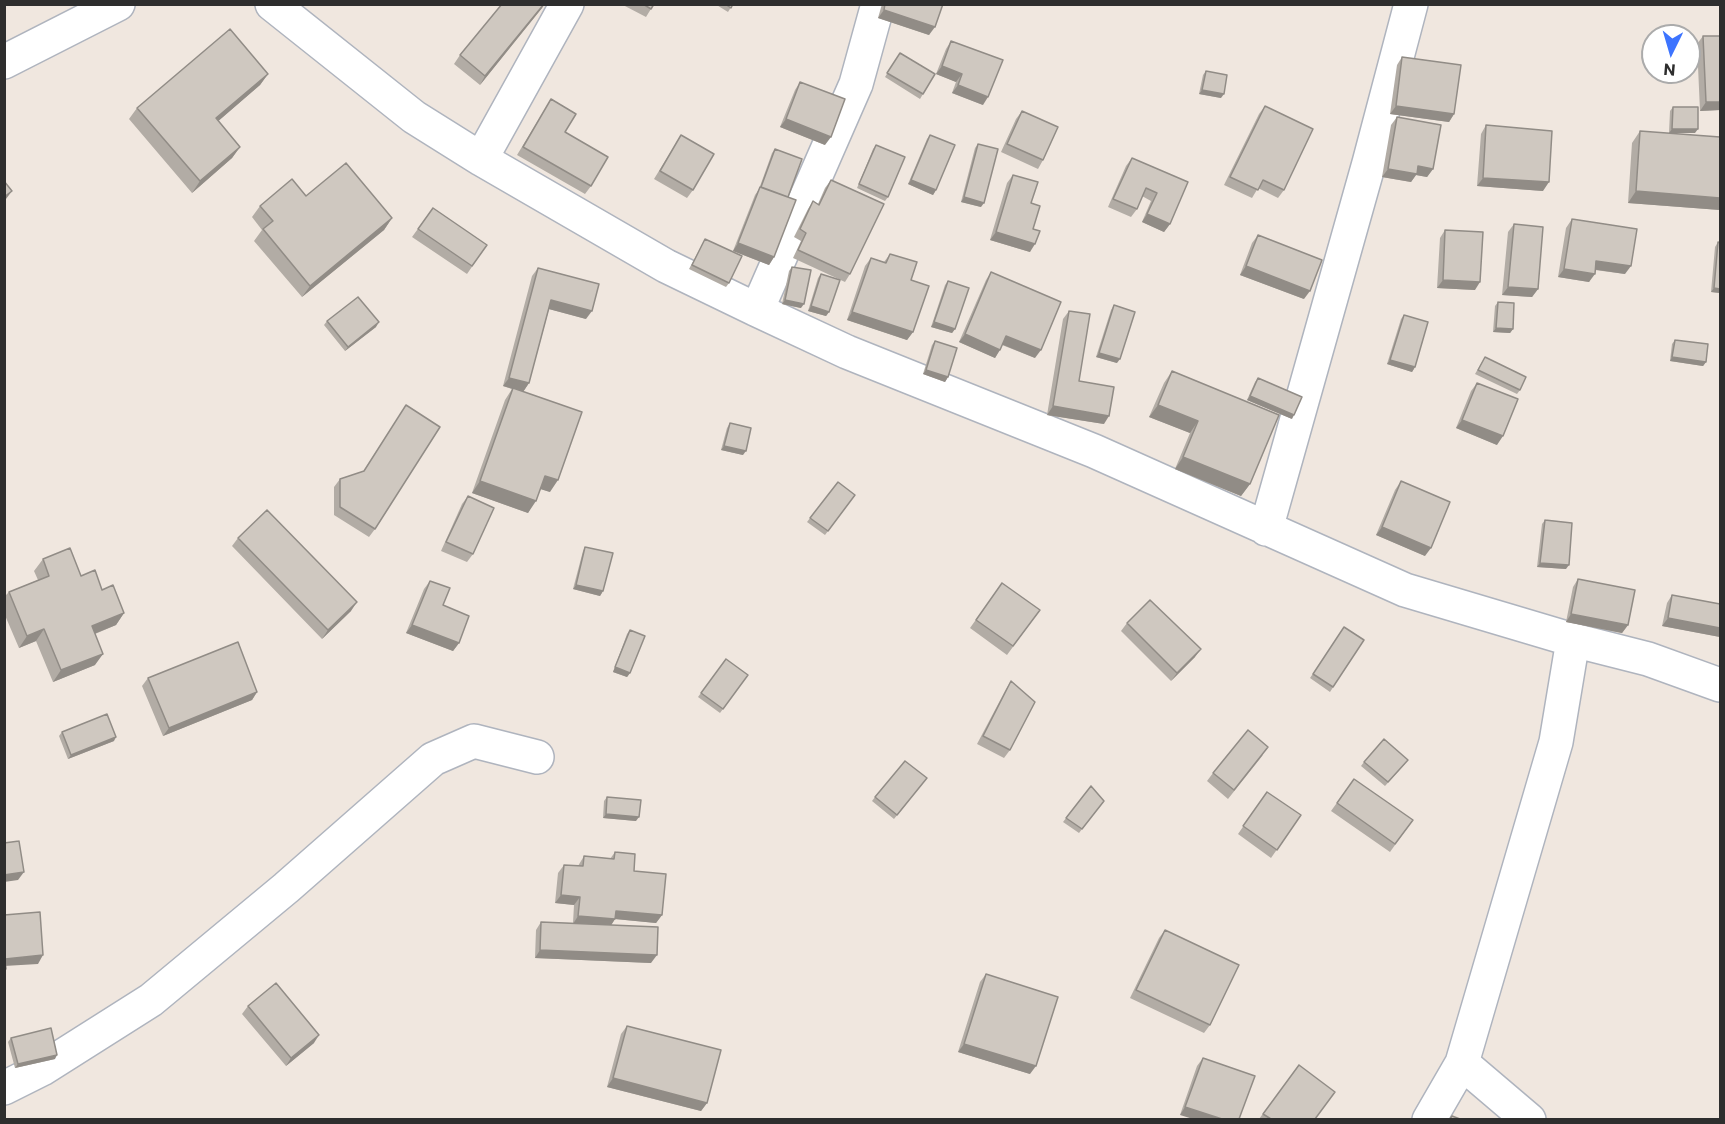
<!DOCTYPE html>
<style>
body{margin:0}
#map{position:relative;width:1725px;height:1124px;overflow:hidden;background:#f0e7df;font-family:Commissioner,sans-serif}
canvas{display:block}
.frame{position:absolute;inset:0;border:6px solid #2e2e2e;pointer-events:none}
.north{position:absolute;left:1641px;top:24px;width:60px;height:60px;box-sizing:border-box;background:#fff;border:2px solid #ababab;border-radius:50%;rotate:185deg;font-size:16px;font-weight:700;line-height:24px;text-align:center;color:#2e2e2e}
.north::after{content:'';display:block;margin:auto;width:21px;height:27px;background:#3d74ff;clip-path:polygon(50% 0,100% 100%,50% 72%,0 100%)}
</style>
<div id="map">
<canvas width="1725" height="1124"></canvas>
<div class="frame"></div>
<div class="north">N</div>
</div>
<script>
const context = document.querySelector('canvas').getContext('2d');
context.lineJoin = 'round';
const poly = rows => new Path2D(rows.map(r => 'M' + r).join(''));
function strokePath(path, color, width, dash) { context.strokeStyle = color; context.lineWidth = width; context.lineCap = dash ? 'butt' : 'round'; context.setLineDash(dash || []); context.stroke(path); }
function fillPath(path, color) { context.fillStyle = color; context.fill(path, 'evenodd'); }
const minor = poly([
 [272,4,414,117,481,159,666,266,757,310,847,352,1094,451,1405,590,1573,640,1648,659,1720,685],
 [4,62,118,4],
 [481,159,567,4],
 [757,310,856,84,878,4],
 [1266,529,1369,163,1411,4],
 [1462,1063,1529,1120],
 [4,1088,42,1069,151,1000,286,888,433,759,474,741,537,757],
 [1429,1120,1462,1063,1556,742,1573,640]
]);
strokePath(minor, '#afb4be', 36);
strokePath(minor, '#fff', 33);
fillPath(poly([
 [624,4,654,4,646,17,623,5],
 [715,4,733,4,728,12],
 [882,4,943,4,929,35,878,18],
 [543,7,480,85,454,64,460,55],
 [1703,36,1720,110,1700,111,1697,44],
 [951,41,983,105,952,93,956,82,936,74,946,49],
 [900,53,935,74,920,99,885,77],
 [1402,57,1454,114,1449,122,1390,114,1397,65],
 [1206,71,1221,98,1199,94,1203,75],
 [268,74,260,85,218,121,240,147,232,158,192,193,129,119,137,108],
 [800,82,825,145,780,127,795,90],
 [551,99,591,186,585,194,517,155],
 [1265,106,1284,190,1278,198,1258,188,1252,198,1224,185,1259,114],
 [1673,107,1695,133,1669,133,1670,111],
 [1022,111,1043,160,1038,169,1001,152,1016,119],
 [1397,117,1433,169,1427,177,1416,175,1411,182,1382,177,1391,125],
 [1486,125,1543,191,1477,186,1481,134],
 [1640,131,1720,210,1628,203,1632,143],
 [681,135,693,190,687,198,654,179],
 [930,135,936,190,933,195,908,184,927,139],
 [978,144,981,207,961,202,975,148],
 [876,145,888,197,885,201,857,188,873,149],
 [775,149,788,197,774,257,769,265,733,251,755,195,759,189,772,153],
 [1132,158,1188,182,1170,224,1164,232,1142,222,1151,201,1142,196,1137,209,1131,217,1108,207,1126,166],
 [1013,175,1033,229,1030,252,990,240,1007,183],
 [831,180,850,274,845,282,793,258,801,241,794,237,808,209,813,201,818,204,825,188],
 [306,196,392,218,384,230,302,297,254,241,262,230,252,217,260,206],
 [433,208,487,245,467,274,412,237],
 [1572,219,1625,274,1595,270,1589,282,1558,277,1566,228],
 [1514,224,1538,289,1532,297,1502,295,1508,232],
 [1445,230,1475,290,1437,288,1440,238],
 [1258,235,1304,299,1240,275,1252,243],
 [705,239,729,283,726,287,689,269],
 [1718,242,1720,293,1711,292,1715,247],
 [890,254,911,280,913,332,907,340,847,320,865,266,871,258,884,262],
 [792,267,801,308,782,304,789,271],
 [538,268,586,319,549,309,529,383,523,392,550,492,541,489,528,513,472,493,505,400,512,389,503,386,532,276],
 [991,272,1035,358,1002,345,995,358,959,342,986,280],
 [821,274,829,312,826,316,808,311,818,278],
 [948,281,955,329,952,333,931,327,945,285],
 [1498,302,1513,329,1510,333,1493,332,1495,306],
 [1114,305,1117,363,1096,357,1111,310],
 [1069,311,1079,381,1104,424,1047,415,1063,319],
 [1404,315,1415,367,1412,372,1387,364,1401,319],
 [327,321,376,327,345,351,324,325],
 [1675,340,1706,362,1703,366,1670,361,1672,344],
 [935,341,948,377,945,382,923,374,932,345],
 [1485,357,1520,390,1517,394,1475,374],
 [1172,371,1250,484,1241,496,1175,469,1190,433,1149,417,1164,383],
 [1258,378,1292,419,1247,400,1255,382],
 [1477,383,1497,445,1456,428,1471,391],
 [406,405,375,529,369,537,334,515,334,487,340,479,363,472],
 [730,423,743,455,721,450,727,428],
 [1401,481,1425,556,1376,535,1395,490],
 [838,482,855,495,825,535,807,522],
 [468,496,473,554,467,562,441,551,462,504],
 [1545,520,1566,569,1537,567,1542,524],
 [238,538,351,611,322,639,232,546],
 [585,547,603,591,600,596,573,589,583,551],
 [43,559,81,576,102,590,124,613,116,625,95,634,95,665,53,682,36,641,19,648,4,613,4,597,9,592,38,580,34,571],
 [1578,579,1628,625,1622,633,1566,622,1573,587],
 [430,581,443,605,459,643,453,651,406,633,424,589],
 [1002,583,1040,610,1007,655,970,628],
 [1672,595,1720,604,1720,637,1662,626,1667,603],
 [1127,623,1195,657,1171,681,1121,631],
 [1344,627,1364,640,1330,692,1310,678],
 [630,630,630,673,627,677,613,672,627,634],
 [726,659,748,675,720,713,698,697],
 [148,678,257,692,252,700,163,736,142,686],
 [1011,681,1010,750,1004,758,977,744,1006,689],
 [62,732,114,741,68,759,59,736],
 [1263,755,1228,799,1207,781,1213,773],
 [1364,762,1405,764,1385,786,1361,766],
 [1354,779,1413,820,1390,852,1331,811],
 [924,782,894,819,872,801,875,797],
 [1091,786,1104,801,1079,833,1063,822],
 [1267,792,1301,815,1271,858,1238,834],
 [607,797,636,821,603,818,604,801],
 [615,852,634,871,662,915,656,923,615,919,611,925,651,963,535,958,536,930,541,922,573,923,574,905,555,903,558,873,564,865,578,866,584,856,610,859],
 [1165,930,1210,1025,1204,1033,1130,998,1159,938],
 [986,974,1030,1074,958,1052,980,982],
 [248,1006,314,1043,286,1066,242,1014],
 [627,1026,707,1103,701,1111,607,1087,621,1034],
 [11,1038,55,1059,15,1068,8,1042],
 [1203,1058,1255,1076,1180,1115,1197,1066],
 [1299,1065,1315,1119,1259,1119]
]), '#b2aca5');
fillPath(poly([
 [544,4,545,4,480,85,485,76],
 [884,10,935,27,929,35,878,18],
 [942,66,962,74,956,82,936,74],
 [268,74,260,85,208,130,216,118],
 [958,85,988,97,983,105,952,93],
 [1202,90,1224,94,1221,98,1199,94],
 [1706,102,1720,102,1720,110,1700,111],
 [1396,106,1454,114,1449,122,1390,114],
 [786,119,831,137,825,145,780,127],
 [1672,129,1698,129,1695,133,1669,133],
 [240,147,232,158,192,193,200,181],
 [1418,166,1433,169,1427,177,1416,175,1411,182,1382,177,1388,169],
 [1483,178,1549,182,1543,191,1477,186],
 [911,180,936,190,933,195,908,184],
 [12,191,6,199,4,200,4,197],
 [1636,191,1720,198,1720,210,1628,203],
 [964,197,984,203,981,207,961,202],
 [1147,214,1170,224,1164,232,1142,222],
 [392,218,384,230,302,297,310,286],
 [996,232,1035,244,1030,252,990,240],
 [738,243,774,257,769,265,733,251],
 [1596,261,1631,266,1625,274,1591,269],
 [1246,266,1310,291,1304,299,1240,275],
 [1564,269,1595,274,1589,282,1558,277],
 [1443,280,1480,282,1475,290,1437,288],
 [1508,287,1538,289,1532,297,1502,295],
 [1714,288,1720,289,1720,293,1711,292],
 [551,300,592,311,586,319,545,308],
 [785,300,804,304,801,308,782,304],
 [811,306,829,312,826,316,808,311],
 [852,312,913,332,907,340,847,320],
 [379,322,376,327,345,351,348,347],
 [934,322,955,329,952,333,931,327],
 [1496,328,1513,329,1510,333,1493,332],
 [965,334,1000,350,995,358,959,342],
 [1006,336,1041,350,1035,358,1001,344],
 [1099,353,1120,359,1117,363,1096,357],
 [1672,357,1706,362,1703,366,1670,361],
 [1390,360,1415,367,1412,372,1387,364],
 [926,370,948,377,945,382,923,374],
 [509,378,529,383,523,392,503,386],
 [1250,396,1294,415,1292,419,1247,400],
 [1158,405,1198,421,1190,433,1149,417],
 [1053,406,1109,416,1104,424,1047,415],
 [1462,420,1503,436,1497,445,1456,428],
 [724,446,746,451,743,455,721,450],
 [1183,457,1250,484,1241,496,1175,469],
 [545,476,558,480,550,492,537,488],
 [480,481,536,501,528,513,472,493],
 [1382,527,1431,548,1425,556,1376,535],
 [1540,563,1569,565,1566,569,1537,567],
 [576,585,603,591,600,596,573,589],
 [357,602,351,611,322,639,328,630],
 [124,613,116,625,84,638,92,626],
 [1571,614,1628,625,1622,633,1566,622],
 [1668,618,1720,628,1720,637,1662,626],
 [412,625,459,643,453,651,406,633],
 [44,629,36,641,19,648,27,636],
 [1201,649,1195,657,1171,681,1177,673],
 [103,654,95,665,53,682,61,670],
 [615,667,630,673,627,677,613,672],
 [257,692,252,700,163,736,169,728],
 [116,737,114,741,68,759,71,755],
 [606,814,639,817,636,821,603,818],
 [24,872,18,880,4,882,4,875],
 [561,895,580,897,574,905,555,903],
 [616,911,662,915,656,923,615,919,610,927,573,924,578,916],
 [540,950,657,955,651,963,535,958],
 [43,955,38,964,4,966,5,959],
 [319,1035,314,1043,286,1066,291,1058],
 [964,1044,1036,1066,1030,1074,958,1052],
 [57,1055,55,1059,15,1068,18,1064],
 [613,1078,707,1103,701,1111,607,1087],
 [1185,1107,1222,1119,1193,1119,1180,1115]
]), '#918c86');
const building = poly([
 [502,4,544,4,485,76,460,55,502,4],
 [643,4,654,4,651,9,643,4],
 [725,4,733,4,731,8,725,4],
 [885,4,943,4,935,27,884,10,885,4],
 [230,29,268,74,216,118,240,147,200,181,137,108,230,29],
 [1703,36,1720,36,1720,102,1706,102,1703,36],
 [951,41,1003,60,988,97,958,85,962,74,942,66,951,41],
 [900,53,935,74,923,94,887,73,900,53],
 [1402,57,1461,65,1454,114,1396,106,1402,57],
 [1206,71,1227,75,1224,94,1202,90,1206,71],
 [800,82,845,99,831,137,786,119,800,82],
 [551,99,576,114,565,132,608,157,591,186,523,147,551,99],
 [1265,106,1313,129,1284,190,1263,180,1258,190,1230,177,1265,106],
 [1673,107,1698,107,1698,129,1672,129,1673,107],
 [1022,111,1058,127,1043,160,1007,144,1022,111],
 [1397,117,1441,125,1433,169,1418,166,1417,174,1388,169,1397,117],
 [1486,125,1552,131,1549,182,1483,178,1486,125],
 [1640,131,1720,137,1720,198,1636,191,1640,131],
 [681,135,714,154,693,190,660,171,681,135],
 [930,135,955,145,936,190,911,180,930,135],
 [978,144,998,149,984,203,964,197,978,144],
 [876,145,905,157,888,197,859,184,876,145],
 [775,149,802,159,788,197,761,187,775,149],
 [1132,158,1188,182,1170,224,1147,214,1157,193,1146,188,1137,209,1113,199,1132,158],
 [346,163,392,218,310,286,263,229,273,221,260,206,292,179,306,196,346,163],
 [1013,175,1038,182,1031,203,1040,206,1033,229,1040,231,1035,244,996,232,1013,175],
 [831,180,884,204,850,274,798,250,806,233,800,229,813,201,819,205,831,180],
 [4,181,12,191,4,197,4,181],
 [760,187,796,200,774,257,738,243,760,187],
 [433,208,487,245,472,266,418,229,433,208],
 [1572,219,1637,229,1631,266,1596,261,1595,274,1564,269,1572,219],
 [1514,224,1543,227,1538,289,1508,287,1514,224],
 [1445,230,1483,232,1480,282,1443,280,1445,230],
 [1258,235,1322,260,1310,291,1246,266,1258,235],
 [705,239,742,256,729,283,692,265,705,239],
 [1718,242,1720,243,1720,289,1714,288,1718,242],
 [890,254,917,262,911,280,929,286,913,332,852,312,871,258,886,263,890,254],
 [792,267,811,270,804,304,785,300,792,267],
 [538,268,599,284,592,311,551,300,529,383,509,378,538,268],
 [991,272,1061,302,1041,350,1006,336,1000,350,965,334,991,272],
 [821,274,840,280,829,312,811,306,821,274],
 [948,281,969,288,955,329,934,322,948,281],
 [358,297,379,322,348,347,327,321,358,297],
 [1498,302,1514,303,1513,329,1496,328,1498,302],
 [1114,305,1135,312,1120,359,1099,353,1114,305],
 [1069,311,1090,314,1079,381,1114,387,1109,416,1053,406,1069,311],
 [1404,315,1428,322,1415,367,1390,360,1404,315],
 [1675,340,1708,344,1706,362,1672,357,1675,340],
 [935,341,957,348,948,377,926,370,935,341],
 [1485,357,1526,377,1520,390,1478,370,1485,357],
 [1172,371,1279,415,1250,484,1183,457,1198,421,1158,405,1172,371],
 [1258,378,1302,397,1294,415,1250,396,1258,378],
 [1477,383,1518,399,1503,436,1462,420,1477,383],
 [513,388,582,412,558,480,545,476,536,501,480,481,513,388],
 [406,405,440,427,375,529,340,507,340,479,364,471,406,405],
 [730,423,751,428,746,451,724,446,730,423],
 [1401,481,1450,502,1431,548,1382,527,1401,481],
 [838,482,855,495,828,531,810,518,838,482],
 [468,496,494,508,473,554,446,542,468,496],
 [267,510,357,602,328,630,238,538,267,510],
 [1545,520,1572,523,1569,565,1540,563,1545,520],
 [585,547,613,553,603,591,576,585,585,547],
 [70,548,81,576,95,570,102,590,113,585,124,613,92,626,103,654,61,670,44,629,27,636,9,592,49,576,43,559,70,548],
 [1578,579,1635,590,1628,625,1571,614,1578,579],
 [430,581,450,588,443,605,469,616,459,643,412,625,430,581],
 [1002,583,1040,610,1013,646,976,620,1002,583],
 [1672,595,1720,604,1720,628,1668,618,1672,595],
 [1150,600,1201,649,1177,673,1127,623,1150,600],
 [1344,627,1364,640,1333,687,1313,674,1344,627],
 [630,630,645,636,630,673,615,667,630,630],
 [238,642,257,692,169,728,148,678,238,642],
 [726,659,748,675,723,709,701,693,726,659],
 [1011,681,1035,702,1010,750,983,736,1011,681],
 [107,714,116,737,71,755,62,732,107,714],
 [1248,730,1268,747,1234,790,1213,773,1248,730],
 [1384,739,1408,760,1388,782,1364,762,1384,739],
 [905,761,927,778,897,815,875,797,905,761],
 [1354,779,1413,820,1395,844,1337,803,1354,779],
 [1091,786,1104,801,1082,829,1066,818,1091,786],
 [1267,792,1301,815,1277,850,1243,826,1267,792],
 [607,797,641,800,639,817,606,814,607,797],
 [19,841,24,872,4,875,4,843,19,841],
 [615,852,635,854,634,871,666,874,662,915,616,911,615,919,578,916,580,897,561,895,564,865,583,866,584,856,614,859,615,852],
 [40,912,43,955,5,959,6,969,4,969,4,915,40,912],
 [541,922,658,927,657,955,540,950,541,922],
 [1165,930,1239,965,1210,1025,1136,990,1165,930],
 [986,974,1058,997,1036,1066,964,1044,986,974],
 [276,983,319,1035,291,1058,248,1006,276,983],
 [627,1026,721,1050,707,1103,613,1078,627,1026],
 [51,1028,57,1055,18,1064,11,1038,51,1028],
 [1203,1058,1255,1076,1239,1119,1222,1119,1185,1107,1203,1058],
 [1299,1065,1335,1092,1315,1119,1271,1119,1263,1114,1299,1065],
 [1452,1116,1460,1119,1450,1119,1452,1116]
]);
fillPath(building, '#cfc8c0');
strokePath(building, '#918c86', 1.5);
</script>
